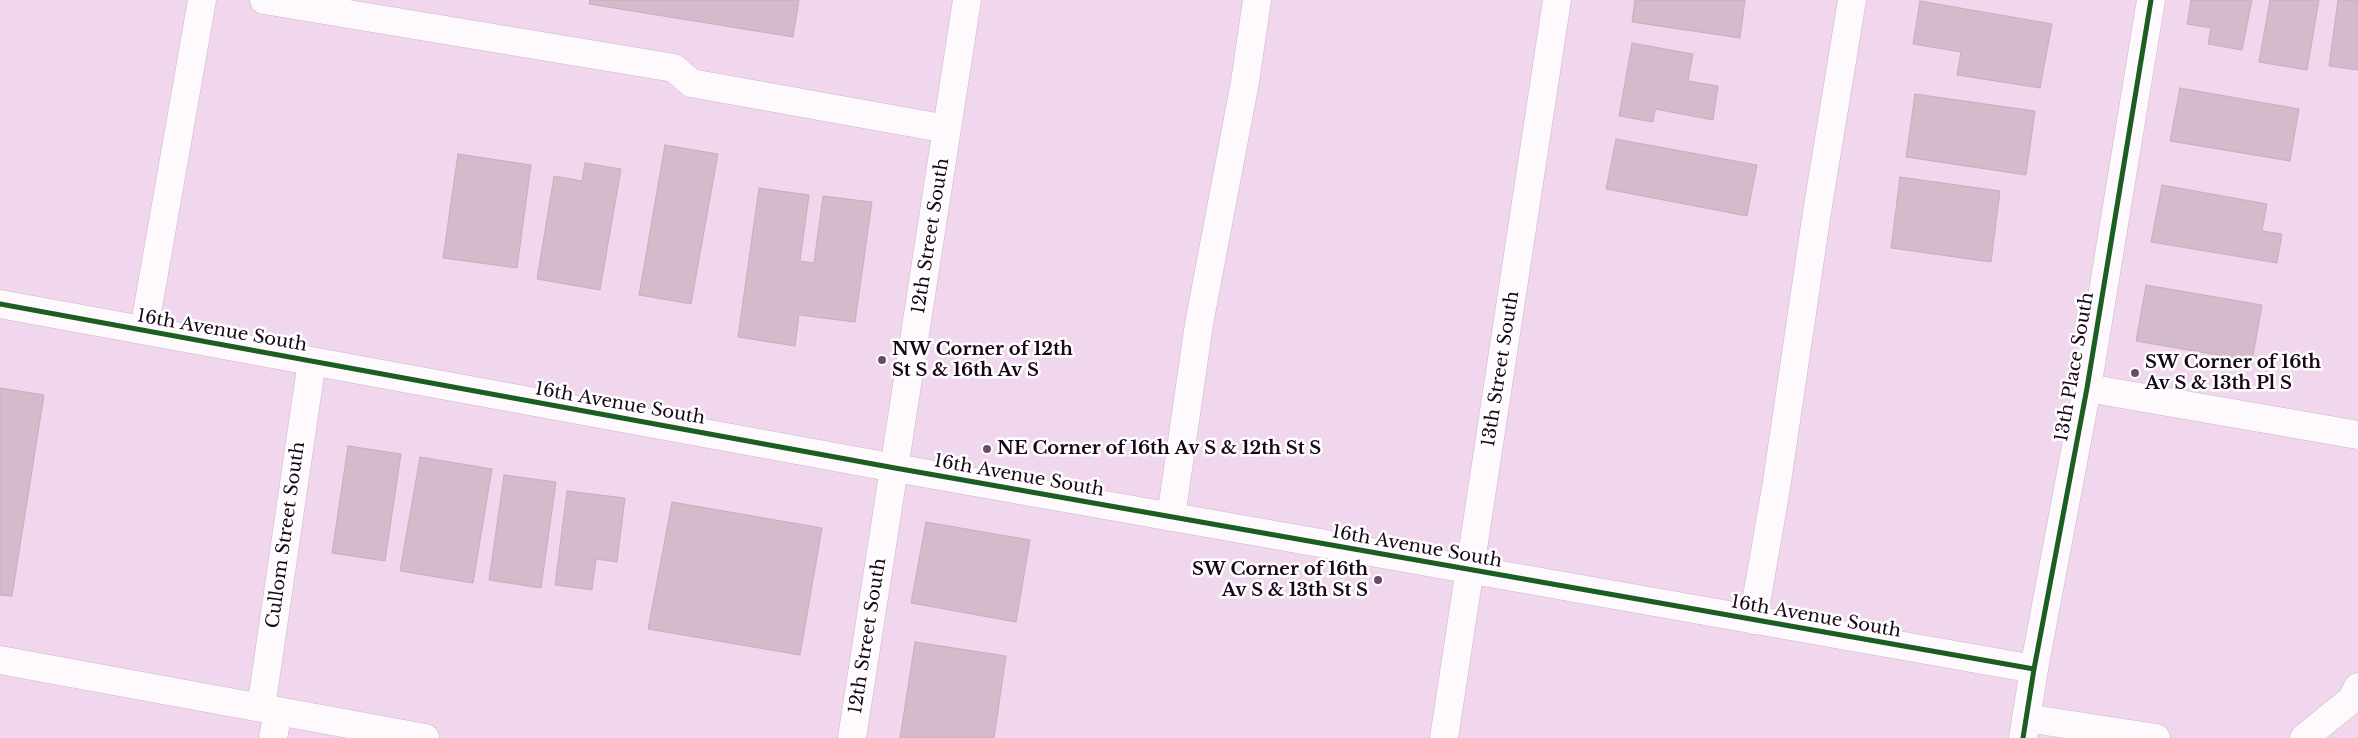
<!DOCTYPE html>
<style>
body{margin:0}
canvas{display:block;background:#f1d7ee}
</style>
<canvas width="2358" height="738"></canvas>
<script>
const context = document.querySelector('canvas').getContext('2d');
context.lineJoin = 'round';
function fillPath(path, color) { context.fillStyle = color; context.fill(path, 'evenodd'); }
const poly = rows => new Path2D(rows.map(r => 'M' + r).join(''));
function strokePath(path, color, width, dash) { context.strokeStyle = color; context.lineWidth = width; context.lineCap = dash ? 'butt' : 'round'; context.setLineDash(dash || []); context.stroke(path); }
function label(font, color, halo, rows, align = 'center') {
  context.font = font + ' "Libre Baskerville",serif'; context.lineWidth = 5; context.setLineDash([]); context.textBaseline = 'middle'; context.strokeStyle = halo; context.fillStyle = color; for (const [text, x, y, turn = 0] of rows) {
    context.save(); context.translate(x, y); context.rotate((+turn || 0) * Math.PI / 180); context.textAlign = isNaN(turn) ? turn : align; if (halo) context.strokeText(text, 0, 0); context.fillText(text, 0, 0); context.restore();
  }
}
const building = poly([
 [590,0,799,0,793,37,589,4,590,0],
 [1635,0,1745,0,1740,38,1632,22,1635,0],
 [2191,0,2252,0,2242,50,2208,44,2211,28,2187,24,2191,0],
 [2270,0,2319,0,2307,70,2259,62,2270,0],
 [2338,0,2358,0,2358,70,2329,66,2338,0],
 [1920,1,2052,24,2040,88,1957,75,1961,52,1913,44,1920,1],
 [1632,43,1693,54,1688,81,1718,86,1713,120,1655,109,1653,122,1619,116,1632,43],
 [2180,88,2299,109,2290,161,2170,141,2180,88],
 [1915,94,2035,111,2026,175,1906,157,1915,94],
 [1616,139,1757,165,1747,216,1606,189,1616,139],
 [665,145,718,154,691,304,639,295,665,145],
 [458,154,531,165,517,268,443,258,458,154],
 [585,163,621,169,600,290,537,279,554,176,582,181,585,163],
 [1900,177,2000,191,1991,262,1891,248,1900,177],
 [2162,185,2267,204,2262,231,2282,234,2277,263,2151,242,2162,185],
 [759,188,809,195,800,261,814,263,823,196,872,202,855,322,799,315,795,346,738,337,759,188],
 [2146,285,2262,305,2252,361,2136,341,2146,285],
 [0,388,44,395,12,596,0,595,0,388],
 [348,446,401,454,385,561,332,553,348,446],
 [420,457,492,469,473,583,400,571,420,457],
 [504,475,556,482,541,588,489,580,504,475],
 [567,491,625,498,617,562,596,559,592,590,555,585,567,491],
 [672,502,822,528,800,655,648,629,672,502],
 [926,522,1030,540,1016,622,911,603,926,522],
 [915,642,1006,656,994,738,900,738,915,642]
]);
fillPath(building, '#d4bbcc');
strokePath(building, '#c6adbe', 1);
const minor = poly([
 [264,0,674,68,691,83,947,129],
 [0,304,895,468,2034,669],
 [144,330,202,0],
 [2087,388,2358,435],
 [1171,517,1199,324,1245,82,1257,0],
 [1753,620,1776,488,1817,212,1852,0],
 [0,660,425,738],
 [261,708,312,361],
 [2026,718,2156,738],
 [273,738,278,711],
 [852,738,967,0],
 [1444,738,1557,0],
 [2023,738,2034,669,2087,388,2151,0],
 [2304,738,2352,699,2358,687]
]);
strokePath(minor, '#cab4c8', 29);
strokePath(minor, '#fdf9fc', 28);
strokePath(poly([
 [0,304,895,468,2034,669],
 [2023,738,2034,669,2087,388,2151,0]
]), '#1b5e20', 5);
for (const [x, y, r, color] of [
 [882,360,5,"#654e63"],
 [2135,373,5,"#654e63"],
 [987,449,5,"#654e63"],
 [1378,580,5,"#654e63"]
]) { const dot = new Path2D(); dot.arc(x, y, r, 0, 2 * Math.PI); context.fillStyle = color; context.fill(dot); strokePath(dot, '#fff', 2); }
label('18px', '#190518', '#fff', [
 ["12th Street South",931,236,-81],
 ["16th Avenue South",222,331,10],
 ["13th Place South",2075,367,-80],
 ["13th Street South",1501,369,-81],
 ["16th Avenue South",620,404,10],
 ["16th Avenue South",1019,476,10],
 ["Cullom Street South",286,535,-82],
 ["16th Avenue South",1417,547,10],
 ["16th Avenue South",1816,617,10],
 ["12th Street South",868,636,-81]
]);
label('bold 18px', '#190518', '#fff', [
 ["NW Corner of 12th",892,350],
 ["St S & 16th Av S",892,371],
 ["SW Corner of 16th",2145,363],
 ["Av S & 13th Pl S",2145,384],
 ["NE Corner of 16th Av S & 12th St S",997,449],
 ["SW Corner of 16th",1368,570,"right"],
 ["Av S & 13th St S",1368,591,"right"]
], 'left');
</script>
